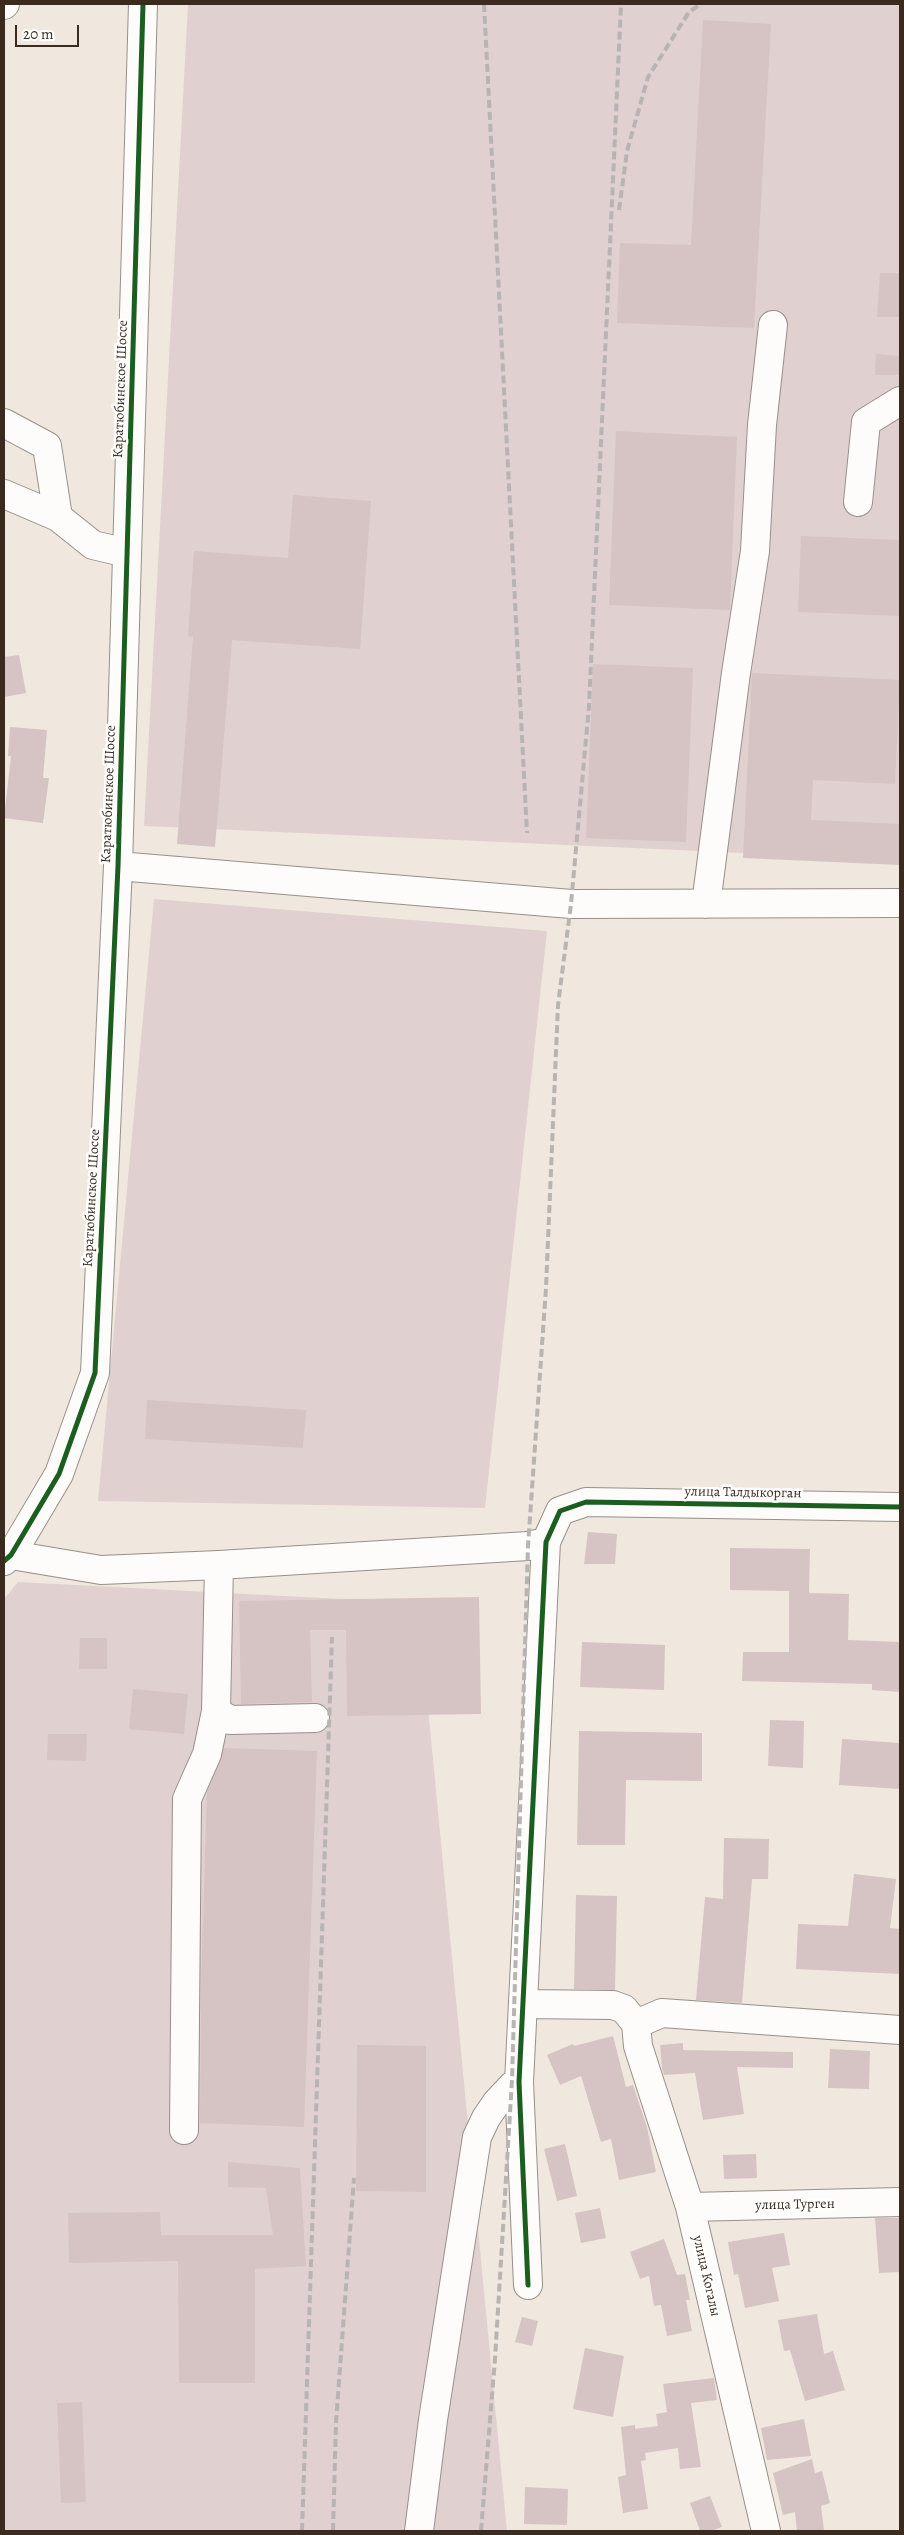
<!DOCTYPE html>
<meta charset="utf-8">
<style>
body{margin:0}
#map{position:relative;width:904px;height:2535px;overflow:hidden;background:#f0e8de;font-family:Alegreya,serif}
canvas{display:block}
.frame{position:absolute;inset:0;border:5px solid #3b2a1e;pointer-events:none}
.scale{position:absolute;left:15px;top:25px;width:64px;height:22px;box-sizing:border-box;border:2px solid #3b2a1e;border-top:0;padding-left:6px;font-size:15px;line-height:18px;white-space:nowrap;color:#3b2a1e;-webkit-text-stroke:4px #fff;paint-order:stroke}
</style>
<div id="map">
<canvas width="904" height="2535"></canvas>
<div class="frame"></div>
<div class="scale">20 m</div>
</div>
<script>
const context = document.querySelector('canvas').getContext('2d');
context.lineJoin = 'round';
function fillPath(path, color) { context.fillStyle = color; context.fill(path, 'evenodd'); }
const poly = rows => new Path2D(rows.map(r => 'M' + r).join(''));
function strokePath(path, color, width, dash) { context.strokeStyle = color; context.lineWidth = width; context.lineCap = dash ? 'butt' : 'round'; context.setLineDash(dash || []); context.stroke(path); }
function label(font, color, halo, rows, align = 'center') {
  context.font = font + ' Alegreya,serif'; context.lineWidth = 5; context.setLineDash([]); context.textBaseline = 'middle'; context.strokeStyle = halo; context.fillStyle = color; for (const [text, x, y, turn = 0] of rows) {
    context.save(); context.translate(x, y); context.rotate((+turn || 0) * Math.PI / 180); context.textAlign = isNaN(turn) ? turn : align; if (halo) context.strokeText(text, 0, 0); context.fillText(text, 0, 0); context.restore();
  }
}
fillPath(poly([
 [188,4,900,4,900,860,144,826],
 [154,899,547,931,485,1508,98,1501],
 [18,1582,418,1603,507,2531,4,2531,4,1599]
]), '#e0d1d0');
fillPath(poly([
 [703,20,771,24,754,328,617,323,620,243,691,245],
 [880,273,900,273,900,317,877,317],
 [876,354,900,356,900,375,875,375],
 [616,431,737,437,730,610,609,605],
 [293,495,371,501,360,649,232,640,215,847,177,844,193,637,188,636,194,551,288,558],
 [801,536,900,540,900,616,798,612],
 [19,655,26,693,4,697,4,657],
 [593,664,693,668,686,842,586,838],
 [752,673,900,680,895,784,813,780,811,820,900,824,900,865,743,858],
 [10,727,47,730,43,778,49,778,43,823,4,818,11,756,8,756],
 [147,1400,306,1410,303,1448,145,1439],
 [588,1532,617,1534,615,1564,584,1564],
 [730,1548,810,1549,809,1593,849,1594,848,1640,900,1642,900,1692,872,1690,872,1684,742,1681,743,1652,789,1652,789,1591,730,1590],
 [479,1597,481,1714,347,1716,346,1630,310,1630,312,1702,241,1704,239,1601],
 [80,1638,107,1638,107,1669,79,1669],
 [582,1642,665,1645,664,1690,580,1687],
 [133,1689,188,1694,184,1734,129,1729],
 [770,1720,804,1721,803,1768,768,1766],
 [579,1731,702,1733,702,1781,626,1780,625,1845,577,1845],
 [48,1734,87,1734,86,1761,47,1760],
 [842,1739,900,1743,900,1789,839,1785],
 [224,1748,317,1751,304,2127,200,2123,201,1983,207,1792],
 [724,1838,769,1839,768,1879,752,1879,742,2003,696,2000,705,1897,723,1899],
 [854,1874,896,1879,890,1928,900,1929,900,1974,796,1969,798,1924,848,1926],
 [576,1895,617,1896,615,1990,574,1989],
 [613,2036,626,2087,633,2085,647,2127,656,2172,619,2180,611,2139,601,2142,581,2076,560,2085,547,2055,573,2044,574,2046],
 [683,2043,683,2050,793,2052,793,2068,737,2067,744,2114,703,2120,695,2073,664,2075,662,2068,660,2045],
 [357,2045,426,2046,426,2192,356,2191],
 [830,2049,870,2051,869,2089,828,2088],
 [565,2144,577,2196,557,2201,544,2149],
 [756,2154,757,2178,724,2179,723,2155],
 [228,2162,300,2168,306,2266,255,2269,255,2383,179,2383,178,2261,69,2263,68,2213,160,2212,161,2235,273,2235,266,2188,228,2187],
 [600,2208,606,2238,581,2243,575,2213],
 [875,2218,900,2218,900,2272,879,2273],
 [784,2233,790,2265,772,2268,779,2301,745,2308,738,2274,734,2275,728,2242],
 [664,2239,677,2275,685,2274,690,2300,686,2300,692,2331,667,2336,661,2305,654,2306,649,2276,640,2279,630,2252],
 [817,2314,824,2354,833,2351,845,2390,805,2401,790,2350,784,2351,778,2320],
 [522,2317,538,2321,532,2346,515,2342],
 [585,2348,624,2356,613,2417,573,2409],
 [714,2378,717,2400,691,2403,701,2467,680,2469,678,2448,645,2453,646,2460,641,2461,648,2509,623,2513,618,2477,626,2475,621,2427,635,2425,635,2429,658,2426,656,2414,667,2412,663,2384],
 [82,2402,86,2502,61,2503,57,2403],
 [804,2419,811,2456,767,2460,761,2428],
 [812,2459,815,2473,822,2471,830,2503,821,2506,824,2531,797,2531,795,2512,783,2515,773,2473],
 [525,2487,568,2489,567,2525,524,2524],
 [710,2496,722,2527,711,2531,700,2531,690,2503]
]), '#d6c3c3');
const minor = poly([
 [4,5,5,4],
 [4,423,47,446,58,517],
 [4,494,58,517,93,545,127,553],
 [858,502,866,422,900,401],
 [118,866,571,904,900,903],
 [706,904,736,673,755,551,762,425,773,325],
 [11,1555,101,1570,219,1565,528,1546,546,1542],
 [4,1561,11,1555,59,1474,95,1373,118,866,143,4],
 [219,1565,216,1711,230,1720,315,1718],
 [523,2004,613,2005,624,2009,636,2024],
 [636,2024,638,2046,690,2207,766,2531],
 [636,2024,662,2013,900,2030],
 [184,2130,187,1799,207,1754,216,1711],
 [690,2207,900,2202],
 [528,2285,519,2082,546,1542,560,1511,586,1502,900,1507],
 [419,2531,433,2420,477,2137,486,2118,497,2102,512,2086,519,2082]
]);
strokePath(minor, '#979089', 30);
strokePath(minor, '#fdfcfa', 28);
strokePath(poly([
 [484,4,527,833],
 [619,210,627,151,648,77,689,12,701,4],
 [302,2531,332,1637],
 [333,2531,336,2422,354,2178],
 [481,2531,495,2359,512,2080,528,1546,546,1288,558,1005,571,904,589,706,621,4]
]), '#b7b4b1', 4, [8, 4]);
strokePath(poly([
 [4,1561,11,1555,59,1474,95,1373,118,866,143,4],
 [528,2285,519,2082,546,1542,560,1511,586,1502,900,1507]
]), '#1b5e20', 5);
label('14px', '#3b2a1e', '#fff', [
 ["Каратюбинское Шоссе",121,389,-88],
 ["Каратюбинское Шоссе",109,794,-88],
 ["Каратюбинское Шоссе",92,1198,-87],
 ["улица Талдыкорган",743,1493,1],
 ["улица Турген",795,2205,-1],
 ["улица Когалы",706,2276,77]
]);
</script>
